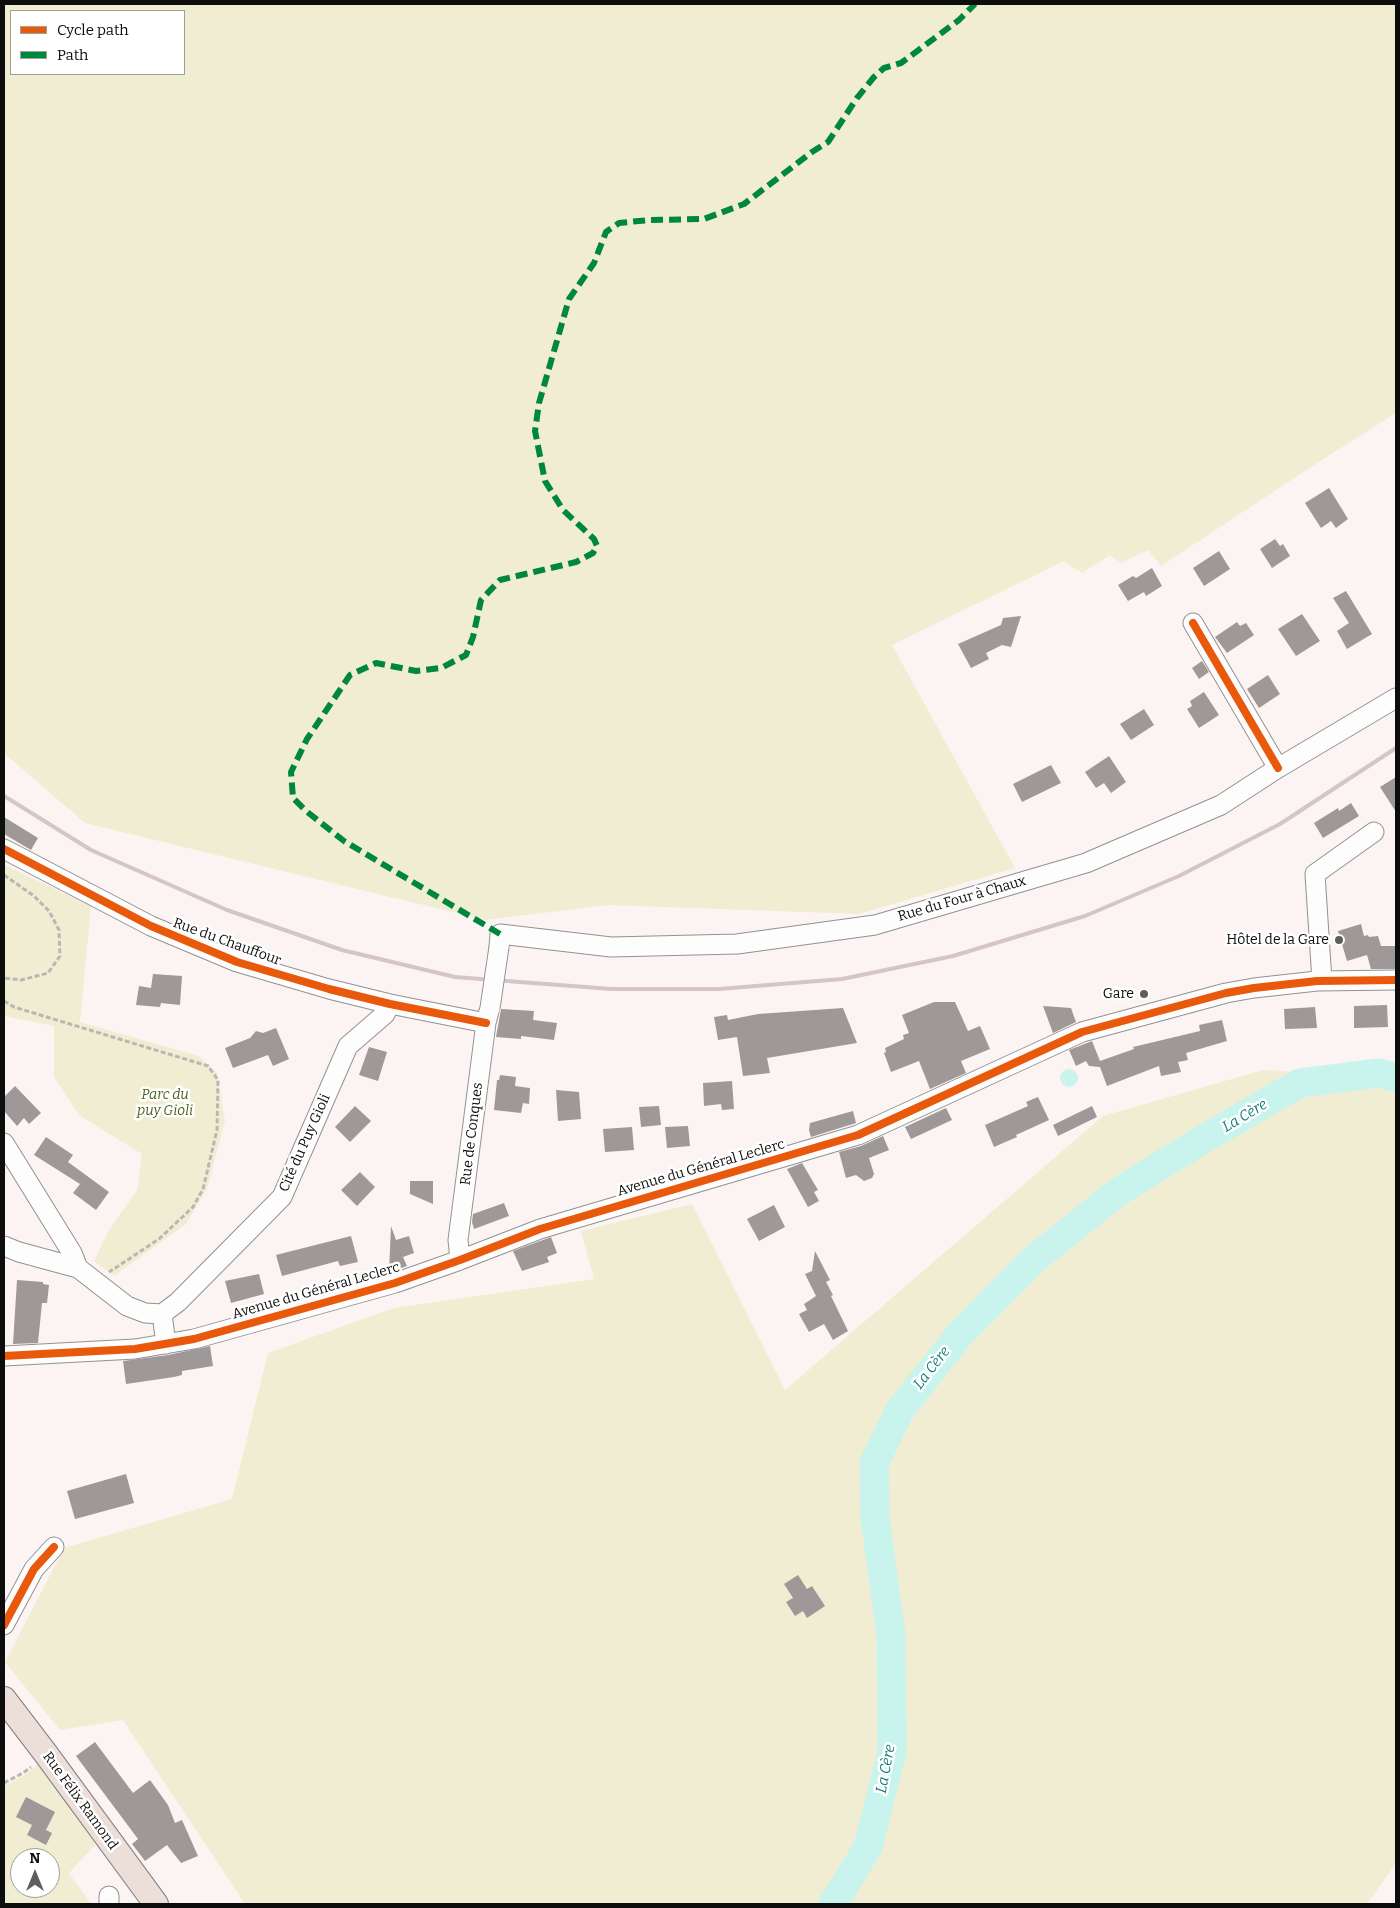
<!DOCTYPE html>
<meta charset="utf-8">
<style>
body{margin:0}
#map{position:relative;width:1400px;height:1908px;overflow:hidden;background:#fbf4f2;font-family:Bitter,serif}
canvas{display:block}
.frame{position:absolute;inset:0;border:5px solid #0d0d0d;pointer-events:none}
.legend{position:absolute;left:10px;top:10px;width:175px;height:65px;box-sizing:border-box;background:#fff;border:1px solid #9e9e9e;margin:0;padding:6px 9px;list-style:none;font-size:15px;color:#0d0d0d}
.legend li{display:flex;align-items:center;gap:10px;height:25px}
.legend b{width:25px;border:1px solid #9e9e9e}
.north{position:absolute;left:10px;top:1848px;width:50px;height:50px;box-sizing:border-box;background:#fff;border:1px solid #9e9e9e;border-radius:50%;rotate:0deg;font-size:14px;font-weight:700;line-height:20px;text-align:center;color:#0d0d0d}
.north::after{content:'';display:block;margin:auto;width:18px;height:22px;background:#605e5d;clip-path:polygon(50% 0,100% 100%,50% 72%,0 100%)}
</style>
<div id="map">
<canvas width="1400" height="1908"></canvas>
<div class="frame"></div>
<ul class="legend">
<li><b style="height:6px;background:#e8590c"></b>Cycle path</li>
<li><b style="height:6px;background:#00873e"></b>Path</li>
</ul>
<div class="north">N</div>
</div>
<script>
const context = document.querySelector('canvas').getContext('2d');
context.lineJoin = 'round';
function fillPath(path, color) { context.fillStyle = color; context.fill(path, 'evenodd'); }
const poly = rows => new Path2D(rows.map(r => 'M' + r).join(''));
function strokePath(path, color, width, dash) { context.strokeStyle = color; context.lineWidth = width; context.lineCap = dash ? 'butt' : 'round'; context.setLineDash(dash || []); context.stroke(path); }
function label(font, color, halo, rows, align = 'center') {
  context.font = font + ' Bitter,serif'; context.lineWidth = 5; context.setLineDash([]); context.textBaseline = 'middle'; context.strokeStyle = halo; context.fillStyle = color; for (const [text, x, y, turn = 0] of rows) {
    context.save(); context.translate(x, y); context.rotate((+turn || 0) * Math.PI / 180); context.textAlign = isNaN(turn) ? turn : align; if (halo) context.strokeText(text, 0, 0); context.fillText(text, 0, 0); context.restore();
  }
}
fillPath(poly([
 [4,4,1396,4,1396,413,1317,463,1161,566,1148,550,1121,563,1110,555,1082,573,1064,561,892,645,1015,868,859,914,608,905,485,920,85,823,4,753],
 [11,11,184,11,184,74,11,74],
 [4,865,91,906,80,1022,199,1056,217,1073,225,1121,207,1189,186,1224,114,1276,94,1261,109,1230,137,1190,142,1154,79,1115,54,1077,54,1026,4,1016],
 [1263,1070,1396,1077,1396,1863,1367,1904,245,1904,123,1720,60,1730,5,1662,64,1548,232,1499,268,1353,394,1308,594,1279,581,1231,692,1204,785,1390,1103,1116],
 [38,1764,98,1842,69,1873,91,1904,4,1904,4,1786,23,1776],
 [20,1858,50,1858,50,1888,20,1888]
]), '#f1edd2');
fillPath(poly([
 '1060 1078a9 9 0 1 1 18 0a9 9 0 1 1-18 0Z'
]), '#c9f4ee');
strokePath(poly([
 [833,1904,868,1847,892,1751,891,1635,875,1518,874,1463,900,1410,961,1333,1033,1260,1118,1192,1205,1138,1300,1083,1379,1073,1396,1078]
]), '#c9f4ee', 29);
fillPath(poly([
 [1329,488,1348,519,1336,528,1331,521,1321,528,1305,503],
 [1275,539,1280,546,1283,544,1290,556,1272,568,1260,549],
 [1219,551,1230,569,1204,586,1193,568],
 [1152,568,1162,586,1146,596,1144,592,1128,601,1118,585,1133,576,1136,578],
 [1346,591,1372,634,1347,649,1337,631,1349,623,1333,598],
 [1302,614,1320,641,1296,656,1278,629],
 [1021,616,1011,647,1002,645,986,653,989,659,971,668,958,644,1001,625,1003,618],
 [1237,622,1240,626,1246,623,1254,635,1227,653,1215,637],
 [1202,661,1209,672,1199,679,1192,668],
 [1268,675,1280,694,1259,708,1247,689],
 [1204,692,1219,715,1199,728,1187,709,1192,706,1190,701],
 [1144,709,1154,725,1131,740,1120,724],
 [1109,756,1126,782,1111,793,1104,783,1096,788,1085,772],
 [1051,765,1061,783,1022,802,1013,784],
 [1396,777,1396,812,1380,787],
 [1351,803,1359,816,1323,838,1314,823,1338,808,1339,811],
 [4,817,38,838,31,850,4,834],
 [1361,924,1364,936,1368,935,1369,937,1378,936,1381,946,1396,946,1396,969,1371,969,1367,955,1347,961,1338,931],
 [153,974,182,976,180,1005,161,1003,160,1007,136,1005,139,986,151,988],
 [934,1002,955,1002,968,1031,980,1026,990,1049,961,1061,966,1073,930,1089,919,1061,891,1072,884,1053,886,1052,885,1048,904,1039,903,1035,909,1033,902,1015],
 [1387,1005,1388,1027,1354,1028,1354,1006],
 [1043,1006,1071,1008,1076,1022,1053,1033],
 [1315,1007,1317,1028,1285,1029,1284,1009],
 [843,1008,857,1043,767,1058,770,1073,743,1076,737,1037,718,1040,714,1017,727,1015,728,1020,758,1014],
 [501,1009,534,1011,533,1020,557,1023,554,1040,521,1036,521,1039,496,1037],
 [1222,1020,1227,1041,1186,1053,1188,1060,1178,1062,1181,1072,1161,1076,1159,1066,1107,1086,1100,1067,1089,1066,1086,1061,1076,1066,1069,1050,1092,1041,1100,1061,1134,1049,1133,1047,1200,1031,1199,1025],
 [276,1028,289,1059,273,1066,268,1055,233,1068,225,1048,250,1038,256,1031,263,1033],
 [369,1047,387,1052,378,1081,359,1075],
 [500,1075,516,1077,515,1086,530,1088,529,1104,523,1103,521,1113,494,1110,497,1080,499,1080],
 [732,1081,734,1109,722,1110,721,1104,704,1106,703,1083],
 [15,1086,41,1113,29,1124,24,1118,17,1126,4,1111,4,1097],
 [556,1090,579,1092,581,1119,558,1121],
 [1038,1097,1049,1120,1016,1135,1017,1137,994,1147,985,1125,1028,1106,1026,1102],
 [355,1106,371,1121,350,1142,335,1127],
 [659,1106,661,1125,641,1127,639,1107],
 [1092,1106,1097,1117,1058,1136,1053,1125],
 [946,1108,952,1120,911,1139,905,1127],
 [853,1111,856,1123,811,1137,809,1130,810,1123],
 [688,1126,690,1146,667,1148,665,1127],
 [632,1127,634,1150,605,1152,603,1129],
 [883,1136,889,1150,869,1158,874,1174,872,1178,864,1181,856,1175,846,1178,839,1152,861,1146],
 [46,1137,73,1155,68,1162,109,1192,96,1210,73,1193,80,1184,34,1155],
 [802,1163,818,1190,814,1192,819,1201,808,1207,787,1169],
 [360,1172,375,1187,357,1206,341,1190],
 [410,1181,433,1181,433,1204,410,1194],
 [504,1203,509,1216,474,1229,472,1222,473,1214],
 [774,1205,785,1227,759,1241,747,1219],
 [391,1226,396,1240,409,1236,414,1253,403,1257,407,1266,389,1272],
 [351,1236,358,1262,340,1266,338,1261,282,1276,276,1255],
 [551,1237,557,1253,547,1257,549,1262,522,1271,513,1251],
 [815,1251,830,1280,826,1282,833,1295,831,1296,848,1331,833,1340,824,1324,809,1332,799,1314,807,1310,804,1304,816,1296,805,1274,812,1271],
 [259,1274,264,1294,231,1303,225,1281],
 [17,1280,43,1282,43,1284,49,1285,47,1303,42,1303,38,1343,13,1344],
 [210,1346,213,1366,182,1371,182,1375,174,1377,126,1384,123,1361,168,1355],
 [126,1474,134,1503,75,1519,67,1491],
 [798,1575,807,1589,812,1586,825,1606,807,1618,803,1611,795,1616,786,1602,793,1598,784,1584],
 [95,1742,133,1793,150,1780,168,1805,175,1823,182,1820,198,1856,181,1863,167,1845,145,1861,132,1844,138,1839,76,1756],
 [26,1797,55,1812,46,1830,52,1833,46,1845,27,1835,32,1825,16,1817]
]), '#9e9998');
const minor = poly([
 [1193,623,1278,768],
 [4,849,151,926,237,962,329,989,390,1004,486,1023],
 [499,947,500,934,611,947,737,944,875,925,1086,863,1221,805,1278,768,1396,698],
 [1322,981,1315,874,1374,832],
 [4,1143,72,1253,78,1268],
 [4,1246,19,1252,78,1268,127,1306,145,1313,162,1314],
 [460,1260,458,1240,486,1023,489,1011],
 [166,1344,162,1314,178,1302,282,1197,348,1046,385,1014,390,1004],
 [4,1356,135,1349,194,1339,395,1283,460,1260,540,1229,858,1135,1082,1032,1226,993,1254,988,1317,981,1396,980],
 [4,1625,34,1569,54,1547],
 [109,1904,109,1896]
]);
const major = poly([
 [4,1699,46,1754,156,1904]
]);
strokePath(minor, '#949190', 21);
strokePath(major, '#817e7d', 26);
strokePath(poly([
 [4,875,34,896,49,911,59,930,60,956,48,973,21,980,4,978],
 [4,1001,14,1007,208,1066,218,1080,217,1130,203,1189,193,1207,159,1239,109,1272],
 [4,1783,23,1773,31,1767]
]), '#b8b7b6', 3, [5, 2.5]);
strokePath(minor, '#fefdfd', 19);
strokePath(major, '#ecded9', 24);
strokePath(poly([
 [4,796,91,850,227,910,342,950,455,977,611,989,719,989,842,979,953,956,1085,916,1179,876,1280,824,1396,748]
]), '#d6c4cd', 4);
const minorBridge = poly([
 [490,1008,499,947]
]);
strokePath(minorBridge, '#949190', 21, []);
strokePath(minorBridge, '#fefdfd', 19);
strokePath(poly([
 [500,934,344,841,306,811,293,798,291,772,307,739,350,675,376,663,416,671,441,668,466,655,473,637,481,600,500,580,576,562,593,553,597,546,594,539,563,510,545,481,535,431,539,403,569,299,594,263,606,232,619,223,649,220,704,219,744,204,812,152,828,142,857,98,874,77,884,68,901,63,959,20,975,4]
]), '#00873e', 6, [12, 6]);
strokePath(poly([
 [1193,623,1278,768],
 [4,849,151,926,237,962,329,989,390,1004,486,1023],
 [4,1356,135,1349,194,1339,395,1283,460,1260,540,1229,858,1135,1082,1032,1226,993,1254,988,1317,981,1396,980],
 [4,1625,34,1569,54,1547]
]), '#e8590c', 8);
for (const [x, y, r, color] of [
 [1339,940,5,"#605e5d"],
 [1144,994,5,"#605e5d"]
]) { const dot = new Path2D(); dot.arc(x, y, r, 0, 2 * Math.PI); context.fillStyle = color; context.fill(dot); strokePath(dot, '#fff', 2); }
label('14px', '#0d0d0d', '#fff', [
 ["Rue du Four à Chaux",962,899,-16],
 ["Rue du Chauffour",227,942,20],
 ["Rue de Conques",472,1134,-83],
 ["Cité du Puy Gioli",305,1143,-66],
 ["Avenue du Général Leclerc",701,1168,-16],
 ["Avenue du Général Leclerc",316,1291,-16],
 ["Rue Félix Ramond",80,1801,54]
]);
label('14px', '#0d0d0d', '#fff', [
 ["Hôtel de la Gare",1329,940],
 ["Gare",1134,994]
], 'right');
label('italic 14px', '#4f631f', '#fff', [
 ["Parc du",165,1095],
 ["puy Gioli",165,1111]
]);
label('italic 15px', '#187f79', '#fff', [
 ["La Cère",1245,1116,-31],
 ["La Cère",932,1368,-52],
 ["La Cère",886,1769,-79]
]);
</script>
